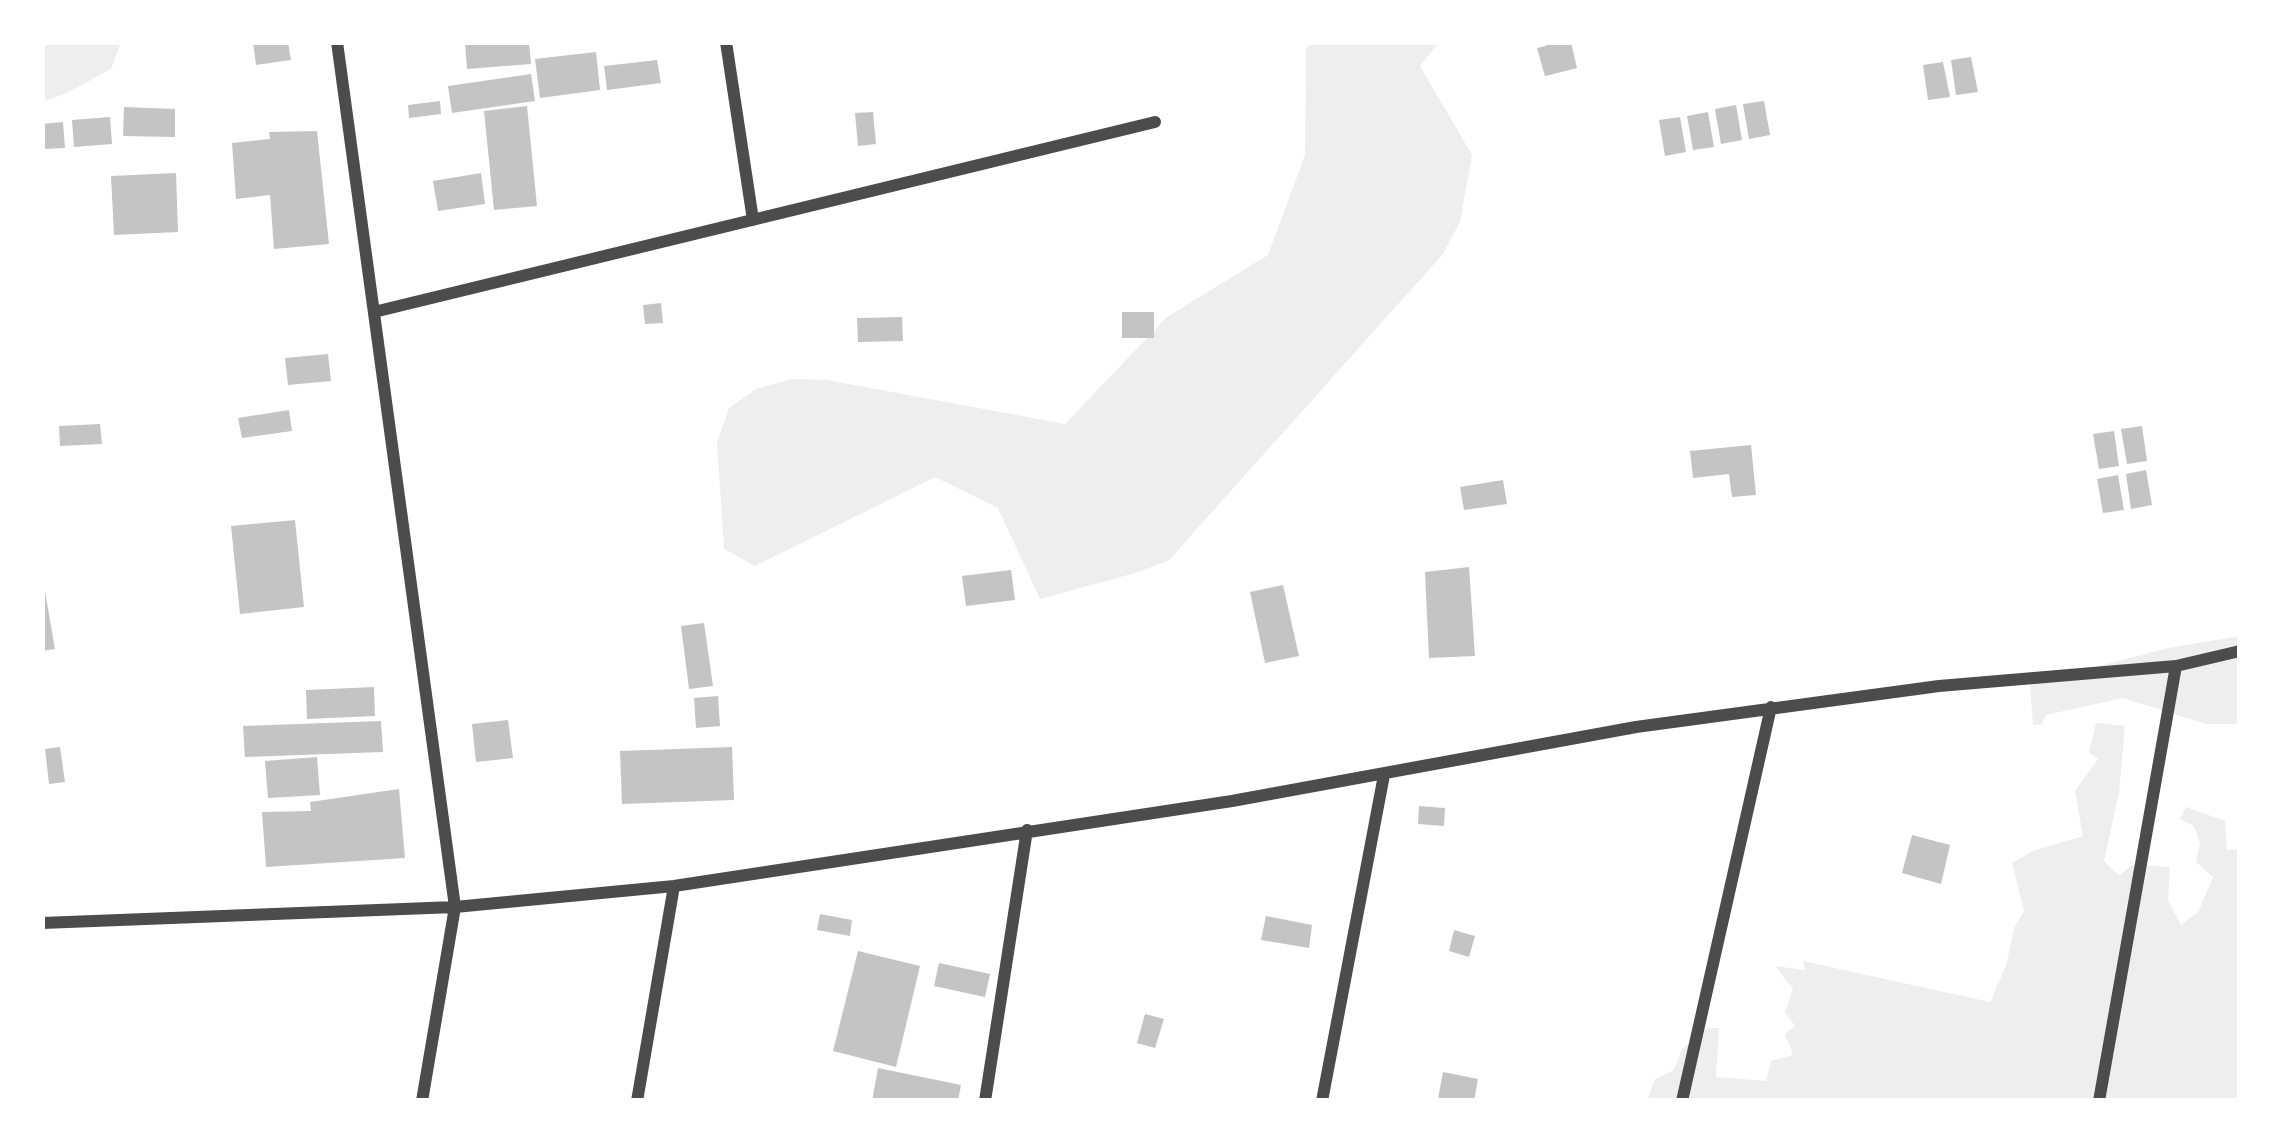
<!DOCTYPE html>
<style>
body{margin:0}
#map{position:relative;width:2282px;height:1143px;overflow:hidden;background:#fff;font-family:Arial,sans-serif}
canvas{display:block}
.frame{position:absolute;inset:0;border:45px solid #fff;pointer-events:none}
</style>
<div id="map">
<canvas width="2282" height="1143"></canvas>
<div class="frame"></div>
</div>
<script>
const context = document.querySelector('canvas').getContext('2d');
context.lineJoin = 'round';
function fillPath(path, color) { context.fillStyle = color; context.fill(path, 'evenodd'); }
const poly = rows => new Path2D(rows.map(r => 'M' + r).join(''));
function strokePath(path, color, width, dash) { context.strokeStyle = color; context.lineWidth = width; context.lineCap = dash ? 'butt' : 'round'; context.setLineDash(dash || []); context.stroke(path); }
fillPath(poly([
 [42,42,121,42,111,69,67,93,42,102],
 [1310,42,1439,42,1420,66,1472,155,1460,222,1443,254,1169,560,1139,572,1040,599,998,508,935,477,755,566,724,549,717,442,729,408,756,389,792,379,827,380,1065,424,1167,317,1268,255,1305,155,1306,50],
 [2240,636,2240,724,2206,724,2123,698,2046,715,2042,724,2033,725,2030,684,2168,648],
 [2096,723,2125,726,2119,793,2104,861,2119,876,2132,865,2170,867,2168,900,2181,925,2198,912,2213,877,2196,862,2200,843,2194,826,2180,819,2186,807,2225,821,2227,850,2240,849,2240,1101,1647,1101,1655,1079,1674,1070,1682,1049,1707,1028,1719,1028,1716,1077,1766,1081,1771,1061,1793,1055,1785,1034,1795,1026,1785,1012,1793,989,1775,966,1805,970,1803,961,1990,1002,2006,966,2014,928,2024,911,2012,863,2033,851,2083,836,2075,791,2098,759,2089,752]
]), '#eee');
fillPath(poly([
 [253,42,288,42,291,60,256,65],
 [465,42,529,42,531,64,467,69],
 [1545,42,1571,42,1577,68,1545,76,1537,48,1546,46],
 [596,52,600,90,540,98,535,59],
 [1971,57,1978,92,1956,95,1951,60],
 [657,60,661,83,607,90,604,66],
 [1943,62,1950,97,1928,100,1923,65],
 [531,74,535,101,452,113,448,86],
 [440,101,441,114,409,118,408,105],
 [1764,101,1770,135,1749,139,1743,104],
 [1736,105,1742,140,1721,144,1715,109],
 [527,106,537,206,494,210,484,111],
 [124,107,175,109,175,137,123,136],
 [873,112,876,144,858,146,855,113],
 [1708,112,1714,147,1693,150,1687,116],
 [110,117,112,144,74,147,72,120],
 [1680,117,1686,152,1665,156,1659,120],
 [63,122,65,148,43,149,42,124],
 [317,131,329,244,274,249,270,195,236,199,232,143,270,139,269,132],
 [176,173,178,232,114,235,111,176],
 [481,173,485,204,438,211,433,181],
 [661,303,663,323,645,324,643,305],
 [1122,312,1154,312,1154,338,1122,338],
 [902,317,903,341,858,342,857,318],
 [328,354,331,381,288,385,285,358],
 [289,410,292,431,242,438,238,418],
 [100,424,102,444,60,446,59,426],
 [2142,426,2147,461,2127,464,2121,429],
 [2114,431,2119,466,2099,469,2093,434],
 [1751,445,1756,495,1732,497,1729,474,1693,478,1690,451],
 [2146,470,2152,505,2131,509,2126,474],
 [2118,475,2124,510,2103,513,2097,479],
 [1503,480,1507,504,1464,510,1460,487],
 [295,520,304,607,240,614,231,526],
 [1469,567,1475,656,1429,658,1425,572],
 [1011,570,1015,600,966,606,962,576],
 [42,574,55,649,42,651],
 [1283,585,1299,656,1265,663,1250,592],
 [704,623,713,686,689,689,681,626],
 [374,687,375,716,307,719,306,690],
 [718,696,720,726,696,728,694,698],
 [508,720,513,758,476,762,472,724],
 [381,721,383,752,245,757,243,726],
 [60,747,65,782,49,784,45,749],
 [732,747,734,800,622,804,620,751],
 [317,757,320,795,268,798,265,761],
 [399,789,405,858,266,867,262,812,311,811,310,802],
 [1419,806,1445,808,1444,826,1418,824],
 [1912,835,1950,845,1941,884,1902,873],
 [820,914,852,920,850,936,817,930],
 [1266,916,1312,925,1309,948,1261,940],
 [1454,930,1475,936,1469,957,1449,951],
 [858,951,920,966,896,1067,833,1051],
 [939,963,990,974,985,997,934,986],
 [1145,1014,1164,1019,1155,1048,1137,1043],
 [878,1068,961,1085,958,1101,872,1101],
 [1443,1072,1478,1079,1474,1101,1438,1099]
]), '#c4c4c4');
strokePath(poly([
 [337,42,455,907,422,1101],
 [726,42,753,220],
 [374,312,1155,122],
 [42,923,455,907,674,886,1232,801,1636,727,1939,686,2176,666,2240,651],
 [637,1101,674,886],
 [985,1101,1027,830],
 [1322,1101,1384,775],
 [1682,1101,1771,707],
 [2099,1101,2176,666]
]), '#4c4c4c', 12);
</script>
